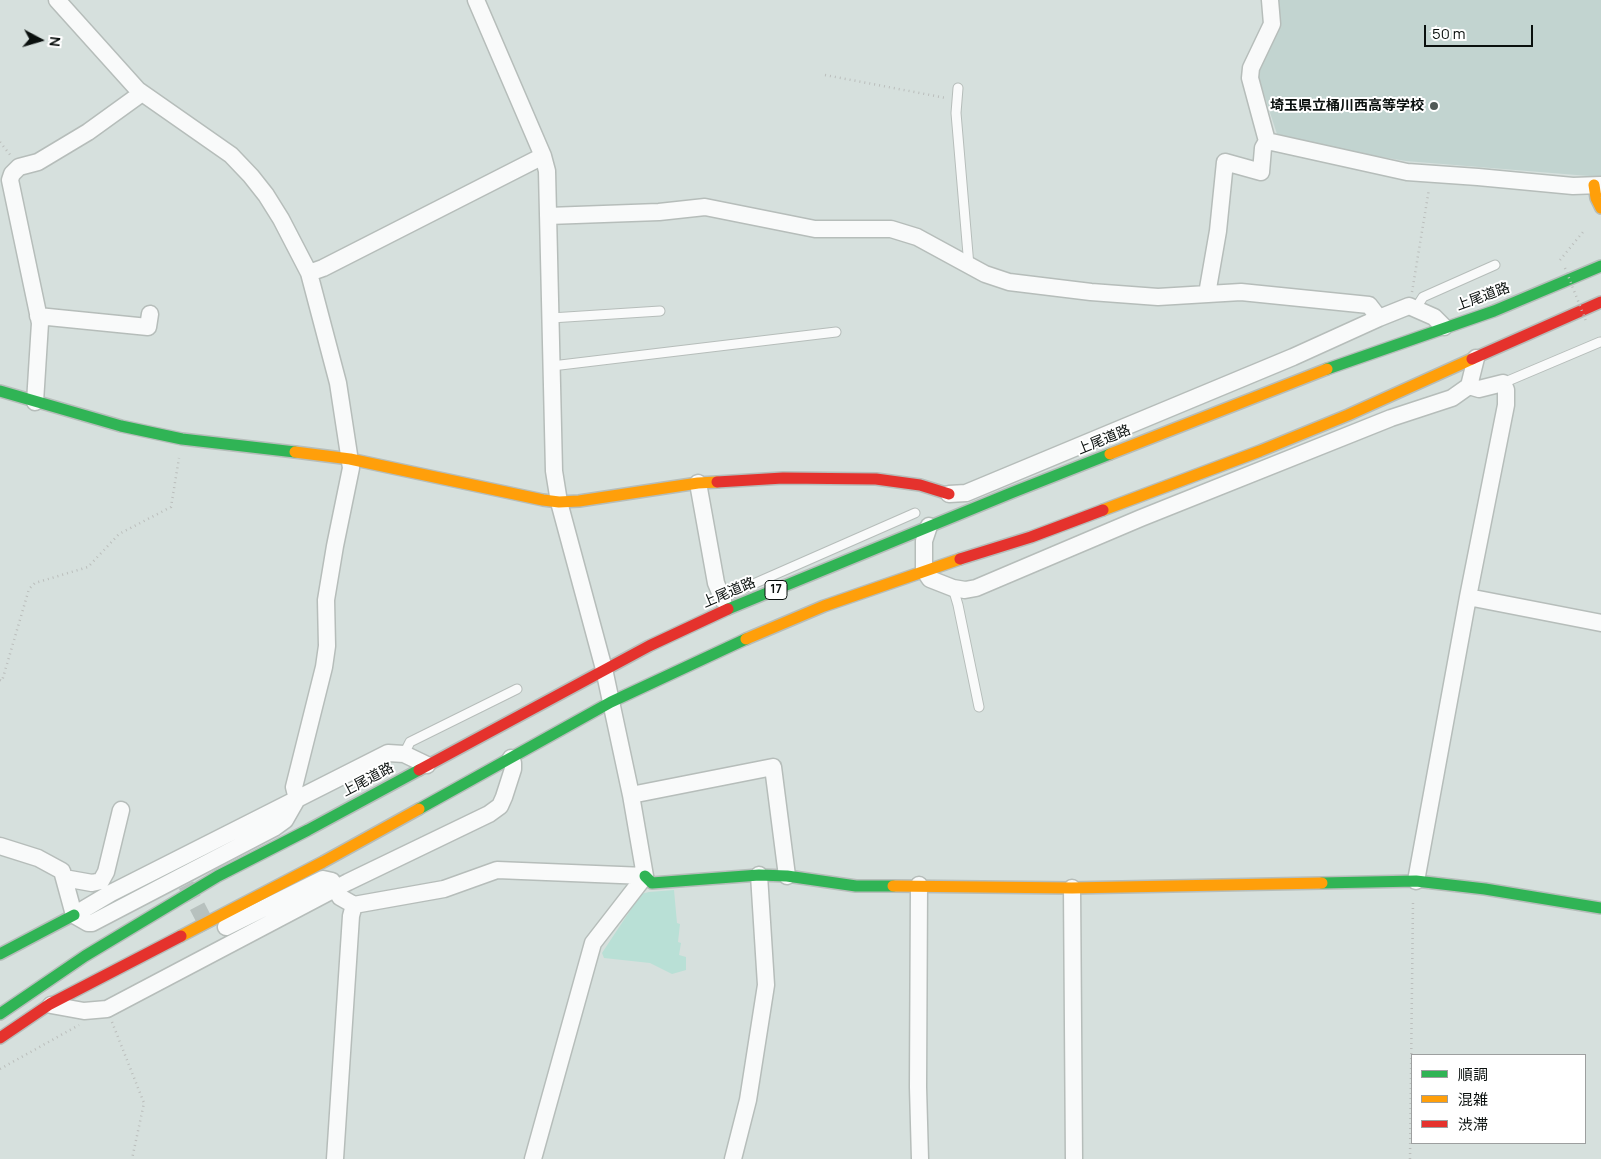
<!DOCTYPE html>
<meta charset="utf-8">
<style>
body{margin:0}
#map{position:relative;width:1601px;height:1159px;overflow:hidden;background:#d6e0dd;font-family:Manrope,"Noto Sans JP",sans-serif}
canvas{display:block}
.legend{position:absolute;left:1411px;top:1054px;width:175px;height:90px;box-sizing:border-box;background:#fff;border:1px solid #9d9f9f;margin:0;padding:6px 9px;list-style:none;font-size:15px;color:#0a100e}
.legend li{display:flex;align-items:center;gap:10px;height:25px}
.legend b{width:25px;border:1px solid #9d9f9f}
.north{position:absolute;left:15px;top:15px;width:50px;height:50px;-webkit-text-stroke:4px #fff;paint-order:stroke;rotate:96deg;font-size:14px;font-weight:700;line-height:20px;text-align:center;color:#0a100e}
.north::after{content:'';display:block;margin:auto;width:18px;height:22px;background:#0a100e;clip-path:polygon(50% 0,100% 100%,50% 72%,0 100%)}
.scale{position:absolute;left:1424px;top:25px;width:109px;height:22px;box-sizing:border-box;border:2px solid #0a100e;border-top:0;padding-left:6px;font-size:15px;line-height:18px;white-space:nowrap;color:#0a100e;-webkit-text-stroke:4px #fff;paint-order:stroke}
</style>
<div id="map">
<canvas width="1601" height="1159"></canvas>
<ul class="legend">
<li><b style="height:6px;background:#30b455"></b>順調</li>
<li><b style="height:6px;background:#ff9f0a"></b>混雑</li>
<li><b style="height:6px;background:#e5322d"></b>渋滞</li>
</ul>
<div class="north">N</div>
<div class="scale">50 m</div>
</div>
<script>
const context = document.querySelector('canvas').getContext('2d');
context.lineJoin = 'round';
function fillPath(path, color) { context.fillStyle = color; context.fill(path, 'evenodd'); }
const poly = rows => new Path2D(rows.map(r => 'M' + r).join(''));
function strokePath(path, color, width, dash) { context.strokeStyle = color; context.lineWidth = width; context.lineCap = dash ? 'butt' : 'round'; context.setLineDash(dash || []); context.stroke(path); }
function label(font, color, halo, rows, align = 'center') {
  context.font = font + ' Manrope,"Noto Sans JP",sans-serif'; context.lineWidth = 4; context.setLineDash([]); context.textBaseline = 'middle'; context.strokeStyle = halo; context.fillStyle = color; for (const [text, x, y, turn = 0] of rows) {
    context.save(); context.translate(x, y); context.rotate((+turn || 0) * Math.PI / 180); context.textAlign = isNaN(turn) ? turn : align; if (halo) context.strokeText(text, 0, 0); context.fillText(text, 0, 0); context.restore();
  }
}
fillPath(poly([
 [1277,0,1601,0,1601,177,1406,161,1314,146,1277,134,1259,79,1259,68,1280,27]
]), '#c2d4d0');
fillPath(poly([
 [674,890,677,923,680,924,678,942,681,943,679,955,686,957,686,970,672,974,650,963,604,958,602,953,641,894,649,892]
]), '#b9e0d6');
strokePath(poly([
 [186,885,209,929]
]), '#b7c1be', 16, [16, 8]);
const lane = poly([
 [958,88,956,113,969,266],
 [1416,308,1423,297,1495,265],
 [551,318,660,311],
 [552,366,836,332],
 [1503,383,1600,342],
 [953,588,958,605,979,707],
 [726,596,915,513],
 [404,754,410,742,517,689]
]);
const street = poly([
 [57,0,138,90,231,155,251,176,266,195,281,219,309,273,338,383,351,468,335,546,326,600,327,646,324,667,294,787,297,799,285,820,274,828,92,923,88,923,74,915],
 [476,0,543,156,547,171,554,471,559,502,604,669,631,795,645,876,593,943,533,1159],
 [1270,0,1272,24,1251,68,1250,78,1267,141,1407,172,1478,177,1573,186,1601,185],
 [548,216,659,212,705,207,815,229,891,229,917,237,985,274,1009,282,1091,292,1158,297,1241,292,1369,305,1379,318],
 [309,273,323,268,543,156],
 [1207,294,1218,231,1225,162,1261,172,1263,148,1267,141],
 [38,316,148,327,150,314],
 [35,402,40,323,10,180,12,174,19,167,38,162,88,132,142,93],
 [698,483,716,583,723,600],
 [949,494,966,493,1293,357,1379,318,1409,306,1434,317,1444,327],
 [929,526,924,541,924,570,930,579,953,588,965,590,976,588,1141,518,1391,418,1452,398,1469,386,1476,358],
 [1468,597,1601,623],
 [631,795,773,767,787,876],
 [0,846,38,858,62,871,74,915,111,893,388,753,404,754,427,765],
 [64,878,92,883,101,881,106,872,121,810],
 [1416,881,1468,597,1506,405,1506,390,1503,383,1479,389,1469,386],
 [919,885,918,1087,920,1159],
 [1072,888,1074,1159],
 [226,927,323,879,332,881,340,897,354,905,444,889,497,870,645,876],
 [51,1005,84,1011,107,1009,348,882,489,814,500,806,504,797,513,769,513,763,511,758],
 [335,1159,351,916,354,905],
 [733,1159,748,1100,766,985,759,875]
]);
const fast = poly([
 [1327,369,1494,311,1601,266],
 [0,391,121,426,182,439,295,452],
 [728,609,1011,493,1110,454],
 [419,809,611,702,746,639],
 [645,876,652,883,759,875,787,876,856,886,893,886],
 [1322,883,1416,881,1485,889,1601,908],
 [0,954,74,915],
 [0,1014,85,956,218,876,308,830,419,770]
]);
const slow = poly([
 [1594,185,1596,198,1601,208],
 [295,452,350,459,543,500,559,502,579,501,698,483,717,482],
 [1110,454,1327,369],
 [1103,510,1260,451,1348,415,1472,359],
 [746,639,824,606,960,559],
 [893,886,1072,888,1322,883],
 [181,936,323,862,419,809]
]);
const jam = poly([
 [1472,359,1601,302],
 [717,482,783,478,876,479,920,485,949,494],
 [960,559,1031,537,1103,510],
 [419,770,649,646,728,609],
 [0,1038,50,1004,181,936]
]);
strokePath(lane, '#b6bdba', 11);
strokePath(street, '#b6bdba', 19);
strokePath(fast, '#b6bdba', 14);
strokePath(slow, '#b6bdba', 14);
strokePath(jam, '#b6bdba', 14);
strokePath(poly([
 [825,75,946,98],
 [0,142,11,156],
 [1560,260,1583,232],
 [1412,292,1429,189],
 [0,680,2,681,29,589,35,583,88,567,119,534,171,507,179,458],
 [112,1022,144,1103,132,1159],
 [0,1069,79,1025],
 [1410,1159,1413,901]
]), '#bbbebc', 2.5, [1, 4]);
strokePath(lane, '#f9fafa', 9);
strokePath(street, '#f9fafa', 16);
strokePath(fast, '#30b455', 11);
strokePath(slow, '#ff9f0a', 11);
strokePath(jam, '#e5322d', 11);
strokePath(poly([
 [1565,268,1586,321]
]), '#bbbebc', 2.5, [1, 4]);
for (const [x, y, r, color] of [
 [1434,106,5,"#515956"]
]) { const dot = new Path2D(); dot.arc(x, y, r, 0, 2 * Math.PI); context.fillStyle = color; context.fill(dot); strokePath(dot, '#fff', 2); }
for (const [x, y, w] of [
 [776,590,22]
]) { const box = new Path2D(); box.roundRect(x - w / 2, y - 9.5, w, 19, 4); context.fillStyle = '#fff'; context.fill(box); strokePath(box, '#0a100e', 1); }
label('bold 12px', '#0a100e', null, [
 ["17",776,590]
]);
label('bold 14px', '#0a100e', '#fff', [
 ["埼玉県立桶川西高等学校",1424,106]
], 'right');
label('14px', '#0a100e', '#fff', [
 ["上尾道路",1483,297,-20],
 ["上尾道路",1104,440,-22],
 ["上尾道路",729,593,-23],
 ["上尾道路",368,780,-28]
]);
</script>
